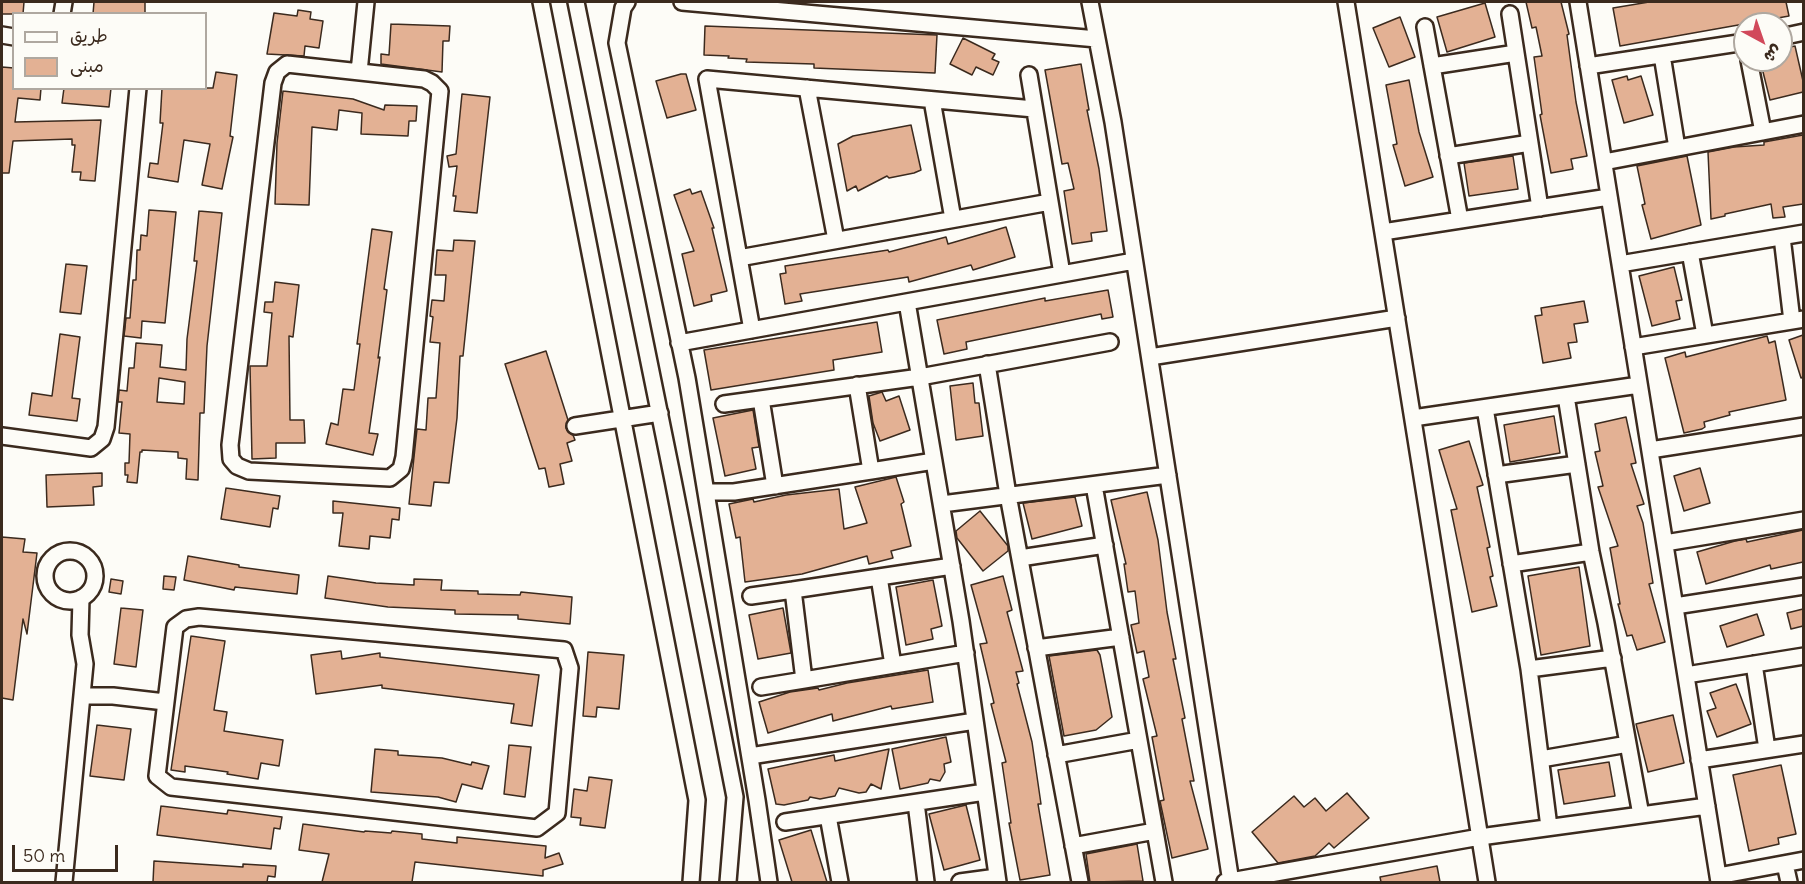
<!DOCTYPE html>
<meta charset="utf-8">
<style>
body{margin:0}
#map{position:relative;width:1805px;height:884px;overflow:hidden;background:#fdfcf7;font-family:Delius,"Playpen Sans Arabic",sans-serif}
canvas{display:block}
.frame{position:absolute;inset:0;border:3px solid #3b2a1e;pointer-events:none}
.legend{position:absolute;left:12px;top:12px;width:195px;height:78px;box-sizing:border-box;background:#fdfcf7;border:2px solid #afa8a0;margin:0;padding:8px 10px;list-style:none;font-size:18px;color:#3b2a1e}
.legend li{display:flex;align-items:center;gap:12px;height:30px}
.legend b{width:30px;border:2px solid #afa8a0}
.north{position:absolute;left:1733px;top:12px;width:60px;height:60px;box-sizing:border-box;background:#fdfcf7;border:2px solid #afa8a0;border-radius:50%;rotate:140deg;font-size:16px;font-weight:700;line-height:24px;text-align:center;color:#3b2a1e}
.north::after{content:'';display:block;margin:auto;width:21px;height:27px;background:#d1495b;clip-path:polygon(50% 0,100% 100%,50% 72%,0 100%)}
.scale{position:absolute;left:12px;top:845px;width:106px;height:27px;box-sizing:border-box;border:3px solid #3b2a1e;border-top:0;padding-left:8px;font-size:18px;line-height:21px;white-space:nowrap;color:#3b2a1e;-webkit-text-stroke:4px #fdfcf7;paint-order:stroke}
</style>
<div id="map">
<canvas width="1805" height="884"></canvas>
<div class="frame"></div>
<ul class="legend">
<li><b style="height:8px;background:#fdfcf7"></b>طريق</li>
<li><b style="height:16px;background:#e3b194"></b>مبنى</li>
</ul>
<div class="north">ش</div>
<div class="scale">50 m</div>
</div>
<script>
const context = document.querySelector('canvas').getContext('2d');
context.lineJoin = 'round';
function fillPath(path, color) { context.fillStyle = color; context.fill(path, 'evenodd'); }
const poly = rows => new Path2D(rows.map(r => 'M' + r).join(''));
function strokePath(path, color, width, dash) { context.strokeStyle = color; context.lineWidth = width; context.lineCap = dash ? 'butt' : 'round'; context.setLineDash(dash || []); context.stroke(path); }
const building = poly([
 [2,2,24,2,23,14,2,14,2,2],
 [94,2,145,2,145,14,93,14,94,2],
 [1526,2,1561,2,1569,34,1567,35,1576,102,1587,156,1571,159,1573,169,1551,173,1540,115,1542,114,1534,57,1542,56,1536,27,1532,28,1526,2],
 [1649,2,1786,2,1789,16,1620,46,1613,8,1649,2],
 [1485,3,1495,37,1447,52,1437,17,1485,3],
 [298,10,311,12,310,19,323,21,319,48,305,46,304,56,267,54,274,13,297,16,298,10],
 [1400,17,1415,57,1389,67,1373,28,1400,17],
 [391,24,450,26,449,41,443,41,442,72,381,64,381,54,389,55,391,24],
 [705,26,937,35,935,73,814,68,814,64,746,62,747,59,728,58,729,56,704,55,705,26],
 [963,38,995,54,992,59,999,62,993,75,976,67,972,75,950,64,963,38],
 [1795,46,1803,81,1803,92,1770,100,1760,60,1781,60,1781,49,1795,46],
 [1081,64,1089,110,1087,110,1099,169,1107,231,1091,233,1092,241,1072,244,1064,191,1074,189,1068,163,1062,164,1045,70,1081,64],
 [2,67,14,68,14,88,41,88,40,100,18,98,15,122,101,120,95,181,80,180,81,172,72,172,75,145,72,145,72,139,13,141,9,173,2,173,2,67],
 [216,72,237,75,230,136,233,137,222,189,202,185,210,144,184,140,178,182,148,177,150,163,158,164,163,123,160,123,162,88,213,88,216,72],
 [681,74,686,74,696,110,667,118,656,81,681,74],
 [1627,76,1628,80,1641,76,1653,115,1624,123,1612,80,1627,76],
 [1409,80,1419,132,1433,177,1405,186,1393,145,1397,144,1386,85,1409,80],
 [64,88,111,88,109,107,62,103,64,88],
 [283,91,353,99,384,110,385,105,417,106,416,121,409,121,408,136,361,134,362,113,339,110,337,130,312,127,309,205,275,204,277,143,283,91],
 [462,94,490,97,477,213,454,211,456,196,453,196,457,166,449,167,447,156,456,154,462,94],
 [911,125,921,170,914,173,889,178,887,176,858,191,856,186,847,191,838,144,853,136,911,125],
 [1803,135,1803,204,1783,207,1785,217,1773,218,1771,204,1725,214,1725,216,1711,219,1708,152,1734,147,1764,145,1764,142,1803,135],
 [1513,156,1518,189,1469,196,1464,163,1513,156],
 [1687,156,1701,225,1651,239,1642,205,1645,204,1637,166,1687,156],
 [690,189,692,194,701,191,714,228,712,228,727,291,711,295,712,301,694,306,682,254,694,251,674,195,690,189],
 [149,210,176,212,165,323,142,321,141,338,124,336,126,318,130,318,133,280,136,280,137,250,140,250,141,235,147,236,149,210],
 [199,211,222,213,207,346,204,413,200,413,198,480,186,479,187,459,178,458,178,452,142,450,142,452,140,452,137,483,127,482,128,475,125,475,125,463,129,463,130,434,119,433,122,402,118,402,119,390,127,391,129,368,134,368,136,343,162,345,160,367,186,370,187,339,197,261,194,261,199,211],
 [159,378,185,382,184,404,157,402,159,378],
 [1006,227,1015,257,973,270,971,265,909,282,908,277,800,294,802,301,785,304,780,274,786,273,785,266,888,250,889,252,946,237,948,244,1006,227],
 [372,229,392,232,384,289,387,290,378,358,380,357,369,433,378,434,373,455,326,444,331,423,338,425,343,389,354,390,360,344,357,344,372,229],
 [454,240,475,241,463,356,460,356,457,418,449,483,434,482,431,506,409,504,417,429,426,430,428,398,436,398,440,343,430,342,433,317,430,316,432,300,444,301,446,275,435,275,437,250,453,251,454,240],
 [66,264,87,266,81,314,60,312,66,264],
 [1674,267,1682,300,1676,301,1680,319,1652,326,1639,276,1674,267],
 [275,282,299,285,293,337,289,336,290,420,304,420,305,443,276,443,276,458,252,459,250,366,267,366,272,313,264,312,265,302,273,302,275,282],
 [1108,290,1113,317,1102,319,1101,314,966,342,967,349,944,354,937,320,1045,298,1045,301,1108,290],
 [1584,301,1588,322,1574,324,1577,342,1568,343,1571,358,1543,363,1535,316,1542,315,1541,308,1584,301],
 [877,322,882,352,833,360,834,370,711,390,704,350,877,322],
 [60,334,80,337,72,398,80,399,77,421,29,415,32,393,52,396,60,334],
 [1803,335,1803,377,1801,378,1789,340,1803,335],
 [1767,336,1769,343,1775,341,1786,400,1729,412,1730,415,1704,422,1705,427,1702,429,1684,433,1665,358,1685,352,1686,357,1767,336],
 [546,351,568,420,566,428,568,432,573,435,575,440,567,443,572,461,560,464,564,484,549,487,545,468,539,469,505,364,546,351],
 [973,383,975,403,979,403,983,436,956,440,950,386,973,383],
 [882,392,886,401,899,396,910,430,880,441,873,423,869,396,882,392],
 [753,410,759,447,752,448,756,469,725,476,713,418,753,410],
 [1554,416,1560,453,1510,462,1504,425,1554,416],
 [1626,417,1636,463,1631,464,1644,504,1637,506,1643,523,1653,583,1649,584,1665,642,1637,650,1632,635,1627,636,1618,604,1620,604,1610,548,1618,546,1598,487,1603,486,1595,452,1600,451,1595,424,1626,417],
 [1469,441,1483,485,1477,487,1490,547,1487,548,1493,576,1490,577,1497,606,1472,612,1451,510,1457,509,1439,450,1469,441],
 [1700,468,1710,503,1684,511,1674,476,1700,468],
 [102,473,102,486,93,487,94,505,47,507,46,475,102,473],
 [896,477,904,502,901,504,911,546,891,551,893,558,869,564,867,556,802,574,745,582,740,537,736,538,729,504,753,499,754,502,786,495,839,489,844,529,867,523,855,487,896,477],
 [226,488,280,496,278,509,273,508,270,527,221,519,226,488],
 [1147,492,1158,540,1167,612,1176,659,1173,659,1185,718,1182,719,1194,781,1190,781,1208,849,1172,858,1160,801,1164,800,1152,737,1157,736,1143,679,1149,677,1144,651,1137,653,1131,625,1139,623,1135,591,1128,592,1124,564,1126,564,1111,500,1147,492],
 [1075,497,1082,526,1032,539,1023,503,1075,497],
 [333,501,400,508,399,520,392,519,390,538,370,536,369,549,339,546,343,513,333,513,333,501],
 [980,511,1008,546,1008,551,983,571,957,538,956,531,980,511],
 [1803,530,1803,562,1771,569,1770,565,1706,584,1697,552,1735,541,1746,539,1747,542,1803,530],
 [2,537,25,539,23,552,37,553,27,634,23,619,13,700,2,698,2,537],
 [188,556,239,565,239,567,299,575,297,594,235,587,234,590,184,580,188,556],
 [1579,567,1590,646,1541,655,1528,576,1579,567],
 [164,576,176,577,174,590,163,589,164,576],
 [328,576,376,583,414,585,414,579,442,580,441,590,478,591,478,594,520,595,521,592,572,597,570,624,518,619,518,615,455,614,455,610,388,607,325,598,328,576],
 [1003,576,1012,610,1007,612,1023,671,1016,672,1019,683,1017,684,1032,742,1041,804,1038,804,1050,875,1020,880,1009,823,1011,823,1002,763,1006,762,991,704,994,703,980,644,987,643,971,585,1003,576],
 [111,579,123,581,121,594,109,592,111,579],
 [933,580,942,626,931,629,933,639,906,645,896,587,933,580],
 [121,608,143,610,136,667,114,664,121,608],
 [783,608,791,653,758,659,749,615,783,608],
 [1803,609,1803,626,1791,629,1787,613,1803,609],
 [1757,614,1764,635,1727,647,1720,626,1757,614],
 [191,636,225,641,214,710,227,712,224,731,283,740,279,766,261,763,258,779,227,774,228,772,185,766,185,772,171,770,191,636],
 [1097,650,1100,655,1112,717,1096,730,1064,736,1049,656,1097,650],
 [341,651,342,659,380,653,380,657,539,675,532,726,511,723,514,704,382,688,382,685,316,694,311,655,341,651],
 [588,652,624,655,619,709,597,707,596,717,583,716,588,652],
 [928,670,933,702,892,709,891,706,833,721,832,714,768,733,759,702,790,692,818,688,819,690,847,683,928,670],
 [1736,684,1751,724,1717,737,1707,711,1716,708,1710,693,1736,684],
 [1673,715,1684,763,1648,772,1636,724,1673,715],
 [97,725,131,729,124,780,90,776,97,725],
 [946,737,951,762,944,764,945,772,940,781,930,779,928,783,900,789,892,749,946,737],
 [509,745,531,747,525,797,504,794,509,745],
 [375,749,398,751,398,755,442,758,471,765,472,762,489,766,482,789,462,784,456,802,438,797,371,792,375,749],
 [889,749,881,789,871,784,866,792,859,793,839,788,835,796,820,799,810,797,808,800,784,805,776,804,768,769,834,755,835,761,889,749],
 [1609,762,1615,796,1564,804,1558,770,1609,762],
 [1781,765,1796,834,1778,838,1779,844,1749,851,1733,775,1781,765],
 [589,777,612,780,605,828,580,825,581,818,571,817,574,789,587,791,589,777],
 [1347,793,1369,818,1334,848,1329,843,1315,856,1278,863,1252,832,1294,796,1304,807,1315,798,1326,811,1347,793],
 [966,805,980,860,944,870,929,814,966,805],
 [161,806,227,814,228,810,282,817,280,829,274,828,271,849,157,835,161,806],
 [303,824,364,832,365,831,391,833,392,831,422,834,422,839,457,843,457,837,546,846,545,858,559,853,563,864,543,870,543,876,415,862,412,882,322,882,329,854,299,850,303,824],
 [811,830,827,882,792,882,779,840,811,830],
 [1137,844,1143,881,1090,882,1086,854,1137,844],
 [154,861,243,867,243,864,276,866,275,877,268,876,267,882,153,882,154,861],
 [1437,866,1440,882,1381,882,1380,877,1437,866]
]);
fillPath(building, '#e3b194');
strokePath(building, '#3b2a1e', 1.5);
const minor = poly([
 [541,2,697,800,691,882],
 [576,2,673,480,735,797,728,882],
 [627,2,623,8,617,43,687,378,757,800,769,882],
 [682,2,1097,39],
 [1090,2,1113,122,1231,882],
 [1346,2,1487,882],
 [1578,2,1719,882],
 [62,14,64,2],
 [1510,14,1540,208],
 [1425,27,1460,220],
 [2,35,14,37],
 [1781,37,1804,32],
 [1662,55,1677,148],
 [1749,60,1763,132],
 [287,64,424,79,432,83,440,91,404,457,401,469,390,478,249,471,237,466,231,459,230,445,273,83,277,72,287,64],
 [1432,66,1516,53],
 [1588,66,1745,42],
 [359,72,366,2],
 [1029,75,1062,274],
 [807,88,836,240],
 [932,100,953,219],
 [1448,156,1530,143],
 [1604,162,1804,124],
 [1383,232,1609,197],
 [1782,237,1792,321],
 [1690,252,1705,335],
 [739,258,1050,202],
 [1620,264,1804,233],
 [907,302,961,621,998,882],
 [752,330,707,79,1034,109],
 [679,343,1134,261],
 [1633,347,1804,319],
 [1150,357,1397,318],
 [987,364,1008,495,1080,882],
 [1566,396,1591,552,1606,623,1641,815],
 [761,399,775,486],
 [724,404,920,377,1110,342],
 [1485,408,1529,669],
 [1413,418,1639,385],
 [575,426,660,413],
 [2,436,91,448,102,439,106,427,138,88],
 [1650,450,1804,426],
 [871,471,934,461],
 [1496,475,1577,464],
 [1094,485,1164,882],
 [706,492,734,492,871,471,857,385],
 [942,504,1168,475],
 [1665,543,1804,520],
 '45 576a25 25 0 1 1 50 0a25 25 0 1 1-50 0Z',
 [1020,558,1105,545],
 [1511,564,1591,552],
 [952,566,793,590,804,680,966,653],
 [879,577,893,665],
 [751,596,793,590],
 [1675,606,1804,586],
 [199,617,564,650,570,668,557,813,537,828,171,787,157,776,175,627,186,619,199,617],
 [1036,648,1121,637],
 [1754,664,1767,749],
 [1686,675,1804,656],
 [761,687,804,680],
 [82,696,113,696,165,702],
 [1056,755,1139,740],
 [750,756,975,721],
 [1541,759,1628,744],
 [1699,760,1804,744],
 [916,803,926,882],
 [828,816,840,882],
 [785,822,985,792],
 [1549,827,1529,669,1613,658],
 [1073,846,1155,831],
 [1785,864,1789,882],
 [1718,876,1804,860],
 [64,882,85,664,80,635,81,598],
 [960,882,997,877],
 [1225,882,1480,837,1707,806]
]);
strokePath(minor, '#3b2a1e', 20);
strokePath(minor, '#fdfcf7', 15);
</script>
